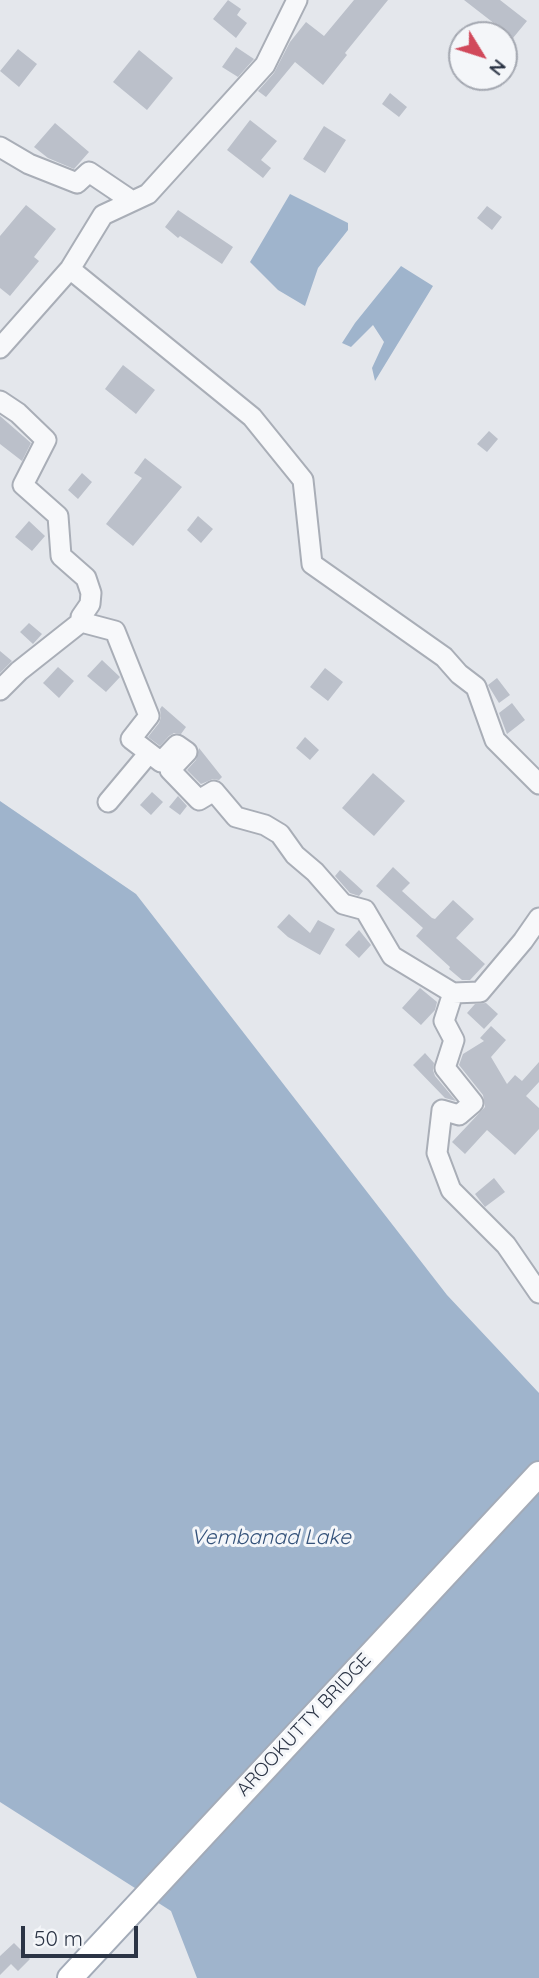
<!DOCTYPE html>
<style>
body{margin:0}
#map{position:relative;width:539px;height:1978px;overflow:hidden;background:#e4e7ec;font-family:Quicksand,sans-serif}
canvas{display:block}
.north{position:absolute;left:448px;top:21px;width:70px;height:70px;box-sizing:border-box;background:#f4f6f9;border:2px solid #a4a8b1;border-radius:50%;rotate:128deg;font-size:19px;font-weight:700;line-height:28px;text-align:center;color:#2b3445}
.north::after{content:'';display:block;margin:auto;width:24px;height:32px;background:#d1495b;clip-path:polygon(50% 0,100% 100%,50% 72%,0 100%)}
.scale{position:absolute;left:21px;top:1926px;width:117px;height:32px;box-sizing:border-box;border:4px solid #2b3445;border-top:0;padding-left:9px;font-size:21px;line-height:24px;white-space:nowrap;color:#2b3445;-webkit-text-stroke:5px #f4f6f9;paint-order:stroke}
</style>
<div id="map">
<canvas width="539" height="1978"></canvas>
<div class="north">N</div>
<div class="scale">50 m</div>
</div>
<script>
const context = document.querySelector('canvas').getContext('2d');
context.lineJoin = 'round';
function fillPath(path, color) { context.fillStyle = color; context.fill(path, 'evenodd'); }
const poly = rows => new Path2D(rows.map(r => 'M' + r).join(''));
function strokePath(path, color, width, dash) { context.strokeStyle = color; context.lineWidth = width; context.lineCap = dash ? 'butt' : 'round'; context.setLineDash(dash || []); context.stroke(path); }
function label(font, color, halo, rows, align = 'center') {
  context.font = font + ' Quicksand,sans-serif'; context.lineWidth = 6; context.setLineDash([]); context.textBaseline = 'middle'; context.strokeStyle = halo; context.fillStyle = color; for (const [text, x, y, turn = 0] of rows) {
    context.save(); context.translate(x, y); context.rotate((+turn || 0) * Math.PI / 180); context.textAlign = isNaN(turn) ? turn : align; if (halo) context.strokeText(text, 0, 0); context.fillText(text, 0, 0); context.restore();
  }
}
fillPath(poly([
 [290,194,348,223,348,230,318,268,305,306,278,290,250,262],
 [401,266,433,286,375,381,372,368,384,342,373,325,351,347,342,343,355,323],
 [0,801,136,894,447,1295,539,1393,539,1978,197,1978,171,1911,0,1802]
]), '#9fb4cc');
fillPath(poly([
 [228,0,241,9,237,15,247,23,236,38,213,19],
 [354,0,388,0,345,53,347,55,323,85,295,62,266,97,258,91,274,73,290,42,306,22,324,36],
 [464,0,500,0,527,21,513,38],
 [236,47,254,59,238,77,222,67],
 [18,49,37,64,19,87,0,71],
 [139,50,173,78,147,110,113,82],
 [390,93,407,107,399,117,382,104],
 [250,120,277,141,261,160,271,168,263,178,227,150],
 [55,123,89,152,74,169,48,158,34,147],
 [324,126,346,140,325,173,303,159],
 [26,205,56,229,34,257,39,261,10,296,0,288,0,236],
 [487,206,502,217,492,230,477,218],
 [178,210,233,247,222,264,180,236,178,238,165,227],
 [123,365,155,390,136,414,105,389],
 [0,416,31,443,22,461,0,444],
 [489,431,498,439,487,452,477,444],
 [145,458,182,487,133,546,106,524,142,478,134,473],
 [82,473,92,482,78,499,68,490],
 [198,516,213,529,201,543,187,530],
 [29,521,45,536,32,551,15,537],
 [29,623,42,634,33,644,20,632],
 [0,651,12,661,0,673],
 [102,660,120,677,106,692,87,676],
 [58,667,74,681,59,698,43,683],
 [325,668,343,682,328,701,310,687],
 [497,678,510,695,499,703,488,685],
 [512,703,525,720,507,734,499,713],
 [162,706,186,727,181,734,174,733,169,736,160,746,148,737,159,723,161,717,160,709],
 [305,737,319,750,310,760,296,748],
 [199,748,222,777,219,780,213,779,201,784,187,770,196,760],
 [373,773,405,801,374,836,342,808],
 [152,792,163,802,151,815,140,805],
 [178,796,187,806,180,815,169,807],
 [393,867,410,883,402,891,432,918,435,919,453,900,474,919,456,938,485,964,470,980,462,980,449,969,450,967,416,936,423,928,376,886],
 [340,870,363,891,359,896,350,893,335,876],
 [289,914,310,933,318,920,335,929,320,955,288,937,277,927],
 [359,930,371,945,359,958,345,945],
 [420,988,437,1002,435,1010,421,1025,402,1008],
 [486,1003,498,1014,484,1029,467,1013,475,1004],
 [491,1026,506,1040,491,1057,507,1084,515,1075,522,1081,539,1062,539,1082,526,1096,539,1108,539,1129,515,1155,487,1130,465,1154,452,1142,485,1107,483,1095,459,1065,463,1054,484,1041,480,1038],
 [425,1053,434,1063,433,1070,435,1076,456,1101,445,1098,413,1065],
 [494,1178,505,1192,485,1207,475,1194],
 [14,1943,30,1959,18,1971,11,1964,0,1975,0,1956]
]), '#bbc0ca');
const minor = poly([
 [297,0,265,65,148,194,103,215,70,269,252,417,303,480,312,564,444,657,459,674,476,687,495,740,539,784],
 [0,147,29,164,77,183,89,172,132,201],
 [0,348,70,269],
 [0,401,18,413,46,440,23,485,58,516,61,556,86,578,91,593,90,604,81,617,81,622,115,631,149,716,131,739,161,762,177,745,187,752,170,770,199,800,214,791,236,817,265,825,280,834,295,855,315,872,343,904,365,910,392,956,453,993],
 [0,690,19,671,81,622],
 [108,802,149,753],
 [539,918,523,941,480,992,453,993,444,1021,454,1040,445,1068,473,1103,459,1115,442,1110,437,1153,451,1190,506,1245,539,1293]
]);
const major = poly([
 [70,1978,539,1474]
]);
strokePath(minor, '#a9aeb7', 23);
strokePath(major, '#a3abb8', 28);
strokePath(minor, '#f7f8fa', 19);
strokePath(major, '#fff', 24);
label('19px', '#2b3445', '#f4f6f9', [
 ["AROOKUTTY BRIDGE",304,1725,-47]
]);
label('italic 21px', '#34527a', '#f4f6f9', [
 ["Vembanad Lake",271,1538]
]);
</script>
